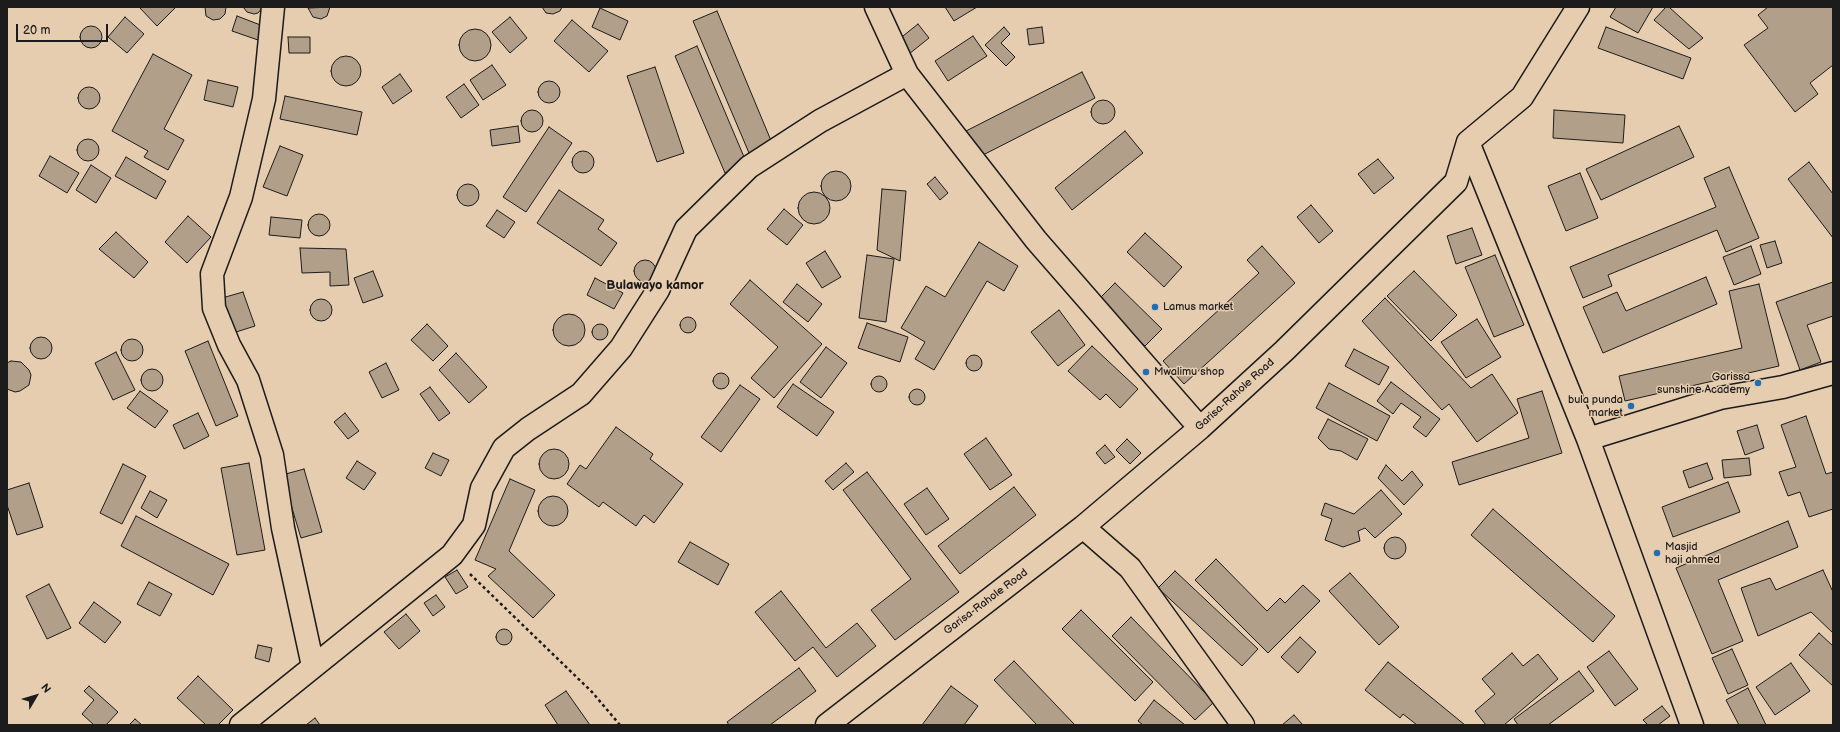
<!DOCTYPE html>
<style>
body{margin:0}
#map{position:relative;width:1840px;height:732px;overflow:hidden;background:#e7cdaf;font-family:"Balsamiq Sans",sans-serif}
canvas{display:block}
.frame{position:absolute;inset:0;border:8px solid #1c1c1c;pointer-events:none}
.north{position:absolute;left:16px;top:676px;width:40px;height:40px;-webkit-text-stroke:3px #e7cdaf;paint-order:stroke;rotate:52deg;font-size:11px;font-weight:700;line-height:16px;text-align:center;color:#1c1c1c}
.north::after{content:'';display:block;margin:auto;width:14px;height:18px;background:#1c1c1c;clip-path:polygon(50% 0,100% 100%,50% 72%,0 100%)}
.scale{position:absolute;left:16px;top:24px;width:92px;height:18px;box-sizing:border-box;border:2px solid #1c1c1c;border-top:0;padding-left:5px;font-size:12px;line-height:14px;white-space:nowrap;color:#1c1c1c;-webkit-text-stroke:3px #e7cdaf;paint-order:stroke}
</style>
<div id="map">
<canvas width="1840" height="732"></canvas>
<div class="frame"></div>
<div class="north">N</div>
<div class="scale">20 m</div>
</div>
<script>
const context = document.querySelector('canvas').getContext('2d');
context.lineJoin = 'round';
function fillPath(path, color) { context.fillStyle = color; context.fill(path, 'evenodd'); }
const poly = rows => new Path2D(rows.map(r => 'M' + r).join(''));
function strokePath(path, color, width, dash) { context.strokeStyle = color; context.lineWidth = width; context.lineCap = dash ? 'butt' : 'round'; context.setLineDash(dash || []); context.stroke(path); }
function label(font, color, halo, rows, align = 'center') {
  context.font = font + ' "Balsamiq Sans",sans-serif'; context.lineWidth = 3; context.setLineDash([]); context.textBaseline = 'middle'; context.strokeStyle = halo; context.fillStyle = color; for (const [text, x, y, turn = 0] of rows) {
    context.save(); context.translate(x, y); context.rotate((+turn || 0) * Math.PI / 180); context.textAlign = isNaN(turn) ? turn : align; if (halo) context.strokeText(text, 0, 0); context.fillText(text, 0, 0); context.restore();
  }
}
const building = poly([
 [139,7,175,7,175,8,157,26,139,7],
 [205,7,226,7,225,14,220,19,213,20,206,16,205,7],
 [243,7,263,7,258,13,254,14,247,12,243,7],
 [330,7,327,16,321,19,313,17,308,8,330,7],
 [542,7,562,7,560,11,553,14,546,13,542,7],
 [945,7,977,7,954,21,945,7],
 [1616,7,1653,7,1638,33,1610,17,1616,7],
 [1666,7,1669,7,1703,38,1689,49,1654,20,1666,7],
 [1768,7,1833,7,1833,65,1810,83,1818,94,1795,112,1744,45,1768,28,1758,15,1768,7],
 [600,8,628,21,620,40,592,27,600,8],
 [717,11,772,143,749,153,693,21,717,11],
 [237,16,263,26,258,40,232,31,237,16],
 [125,17,144,34,127,53,108,37,125,17],
 [510,17,527,38,510,53,492,32,510,17],
 [572,20,608,51,589,72,554,41,572,20],
 [918,24,929,38,909,54,898,40,918,24],
 '80 37a11 11 0 1 1 22 0a11 11 0 1 1-22 0Z',
 [1004,27,1010,34,1001,43,1015,57,1006,66,985,45,1004,27],
 [1042,27,1044,43,1029,45,1027,29,1042,27],
 [1606,27,1691,58,1683,79,1598,48,1606,27],
 '459 45a16 16 0 1 1 32 0a16 16 0 1 1-32 0Z',
 [973,36,987,56,948,81,935,61,973,36],
 [288,37,310,37,310,53,289,53,288,37],
 [697,46,747,164,725,173,675,56,697,46],
 [153,54,192,75,164,129,184,140,168,170,144,157,148,151,112,131,153,54],
 '331 71a15 15 0 1 1 30 0a15 15 0 1 1-30 0Z',
 [492,65,506,85,483,100,470,80,492,65],
 [655,67,684,153,657,162,627,76,655,67],
 [1082,72,1095,98,979,157,966,131,1082,72],
 [400,74,412,91,393,104,382,87,400,74],
 [208,80,238,87,233,107,204,100,208,80],
 '538 92a11 11 0 1 1 22 0a11 11 0 1 1-22 0Z',
 [464,84,479,105,461,118,446,97,464,84],
 '78 98a11 11 0 1 1 22 0a11 11 0 1 1-22 0Z',
 [285,96,362,112,357,135,280,119,285,96],
 '1091 112a12 12 0 1 1 24 0a12 12 0 1 1-24 0Z',
 [1554,110,1625,115,1623,143,1553,138,1554,110],
 '521 121a11 11 0 1 1 22 0a11 11 0 1 1-22 0Z',
 [518,126,520,142,492,146,490,130,518,126],
 [1679,126,1694,157,1601,200,1586,169,1679,126],
 [549,127,572,143,526,212,503,197,549,127],
 [1125,131,1143,153,1072,210,1055,188,1125,131],
 '77 150a11 11 0 1 1 22 0a11 11 0 1 1-22 0Z',
 [280,146,303,155,287,196,263,187,280,146],
 '572 162a11 11 0 1 1 22 0a11 11 0 1 1-22 0Z',
 [50,156,79,173,67,193,39,176,50,156],
 [126,157,166,181,156,199,115,176,126,157],
 [1378,159,1394,178,1374,194,1358,174,1378,159],
 [1809,162,1833,194,1833,238,1788,179,1809,162],
 [91,165,111,178,96,203,76,190,91,165],
 [1729,167,1759,238,1726,252,1717,230,1608,275,1612,286,1583,298,1570,267,1716,207,1704,178,1729,167],
 '821 186a15 15 0 1 1 30 0a15 15 0 1 1-30 0Z',
 [1580,173,1598,218,1566,231,1548,186,1580,173],
 [935,177,948,193,940,200,927,184,935,177],
 '457 195a11 11 0 1 1 22 0a11 11 0 1 1-22 0Z',
 [882,189,906,191,900,261,877,250,882,189],
 [559,190,604,220,598,229,617,243,601,266,537,223,559,190],
 '798 208a16 16 0 1 1 32 0a16 16 0 1 1-32 0Z',
 [1311,205,1333,231,1319,243,1297,217,1311,205],
 [784,209,803,225,787,245,767,229,784,209],
 [497,210,515,222,504,238,486,226,497,210],
 '308 225a11 11 0 1 1 22 0a11 11 0 1 1-22 0Z',
 [188,216,211,237,187,263,165,242,188,216],
 [271,217,302,220,300,238,269,235,271,217],
 [1472,228,1482,255,1456,264,1447,236,1472,228],
 [116,232,148,262,134,278,99,249,116,232],
 [1145,233,1182,267,1164,287,1127,252,1145,233],
 [1775,241,1782,263,1767,268,1760,245,1775,241],
 [979,242,1018,266,1004,291,987,281,934,370,915,359,925,342,901,328,926,286,945,297,979,242],
 [1262,246,1295,283,1184,384,1163,361,1259,273,1247,260,1262,246],
 [1751,246,1761,274,1734,285,1723,257,1751,246],
 [300,248,346,249,349,285,330,286,330,272,302,273,300,248],
 [825,251,841,277,822,288,806,263,825,251],
 [867,255,894,259,886,322,859,318,867,255],
 [1495,255,1524,325,1494,337,1465,267,1495,255],
 '634 271a11 11 0 1 1 22 0a11 11 0 1 1-22 0Z',
 [373,271,383,296,363,303,354,278,373,271],
 [1414,271,1457,315,1431,341,1387,296,1414,271],
 [1706,277,1717,304,1603,353,1583,307,1617,292,1626,311,1706,277],
 [595,278,623,293,614,309,587,295,595,278],
 [750,280,822,344,774,398,751,378,778,347,730,304,750,280],
 [1833,282,1833,316,1807,325,1821,362,1800,370,1776,302,1833,282],
 [1115,283,1162,329,1145,346,1098,300,1115,283],
 [797,284,822,304,808,322,783,302,797,284],
 [1759,284,1779,366,1625,401,1619,376,1742,348,1729,291,1759,284],
 [243,292,255,326,233,333,222,298,243,292],
 [1385,298,1471,388,1492,374,1518,413,1477,442,1449,404,1442,410,1362,321,1385,298],
 '310 310a11 11 0 1 1 22 0a11 11 0 1 1-22 0Z',
 [1059,310,1085,345,1058,366,1031,332,1059,310],
 '553 330a16 16 0 1 1 32 0a16 16 0 1 1-32 0Z',
 '680 325a8 8 0 1 1 16 0a8 8 0 1 1-16 0Z',
 [1477,319,1501,357,1466,378,1441,342,1477,319],
 [867,323,908,337,900,362,858,348,867,323],
 '592 332a8 8 0 1 1 16 0a8 8 0 1 1-16 0Z',
 [427,324,448,346,433,361,411,340,427,324],
 '30 348a11 11 0 1 1 22 0a11 11 0 1 1-22 0Z',
 '121 350a11 11 0 1 1 22 0a11 11 0 1 1-22 0Z',
 [208,341,238,416,216,426,185,351,208,341],
 [1092,346,1138,389,1120,408,1106,394,1100,400,1068,371,1092,346],
 [826,347,847,363,821,398,800,382,826,347],
 [1354,349,1389,367,1379,385,1345,366,1354,349],
 [116,352,135,390,113,400,95,363,116,352],
 [456,353,487,387,469,403,439,370,456,353],
 '966 363a8 8 0 1 1 16 0a8 8 0 1 1-16 0Z',
 [11,361,21,362,29,370,31,375,29,385,20,391,15,392,7,389,7,363,11,361],
 [386,363,399,390,382,398,369,372,386,363],
 '141 380a11 11 0 1 1 22 0a11 11 0 1 1-22 0Z',
 '713 381a8 8 0 1 1 16 0a8 8 0 1 1-16 0Z',
 '871 384a8 8 0 1 1 16 0a8 8 0 1 1-16 0Z',
 [1391,382,1440,419,1426,437,1413,427,1421,417,1401,403,1393,414,1377,401,1391,382],
 [1329,383,1390,416,1377,441,1316,408,1329,383],
 [793,384,834,412,817,436,777,407,793,384],
 [740,385,760,399,721,452,701,437,740,385],
 [430,387,450,413,439,421,420,394,430,387],
 '909 397a8 8 0 1 1 16 0a8 8 0 1 1-16 0Z',
 [140,391,168,411,155,428,127,408,140,391],
 [1542,391,1562,453,1459,485,1452,462,1529,438,1517,399,1542,391],
 [198,413,209,436,184,449,173,425,198,413],
 [345,413,359,431,348,439,334,422,345,413],
 [1806,416,1826,474,1833,472,1833,509,1809,517,1800,492,1788,496,1779,472,1796,467,1781,425,1806,416],
 [1328,419,1368,439,1357,460,1341,451,1329,449,1318,438,1328,419],
 [1757,425,1764,448,1745,455,1737,431,1757,425],
 [616,427,653,454,650,459,683,484,654,523,644,515,636,526,603,502,599,507,567,484,580,465,586,469,616,427],
 [986,438,1012,475,990,490,964,454,986,438],
 [1127,439,1141,453,1130,464,1116,450,1127,439],
 [1105,445,1115,457,1105,464,1096,453,1105,445],
 '539 464a15 15 0 1 1 30 0a15 15 0 1 1-30 0Z',
 [433,453,449,460,441,476,425,468,433,453],
 [1749,458,1751,475,1724,478,1722,460,1749,458],
 [357,461,376,473,364,490,346,478,357,461],
 [249,463,265,550,237,555,221,468,249,463],
 [846,463,854,472,833,490,825,481,846,463],
 [1707,463,1713,479,1689,488,1683,471,1707,463],
 [123,464,146,476,122,524,100,513,123,464],
 [1386,465,1402,481,1412,471,1423,485,1404,505,1378,478,1386,465],
 [304,469,322,532,301,538,282,475,304,469],
 [867,472,959,592,895,640,871,610,911,579,843,490,867,472],
 [510,479,535,490,509,551,555,595,533,618,488,576,496,569,475,560,510,479],
 [1728,482,1740,512,1673,537,1662,507,1728,482],
 [29,483,43,527,17,535,7,505,7,490,29,483],
 [1014,487,1036,515,960,574,938,546,1014,487],
 [927,488,949,519,926,535,904,504,927,488],
 [1381,490,1402,514,1375,538,1365,528,1358,531,1360,541,1343,547,1325,540,1332,519,1321,515,1325,503,1354,514,1381,490],
 [150,491,167,500,157,518,141,508,150,491],
 '538 511a15 15 0 1 1 30 0a15 15 0 1 1-30 0Z',
 [1493,509,1615,616,1593,642,1471,535,1493,509],
 [136,516,229,564,213,595,121,546,136,516],
 [1788,521,1798,547,1718,580,1743,641,1712,654,1676,568,1788,521],
 '1384 548a11 11 0 1 1 22 0a11 11 0 1 1-22 0Z',
 [690,542,729,564,718,585,678,562,690,542],
 [1216,559,1267,611,1280,598,1285,603,1303,585,1320,601,1268,653,1195,580,1216,559],
 [457,570,468,587,456,594,445,577,457,570],
 [1823,570,1833,592,1833,633,1811,612,1758,636,1741,588,1770,578,1776,590,1823,570],
 [1175,571,1258,649,1242,666,1158,588,1175,571],
 [1350,573,1399,627,1379,645,1329,591,1350,573],
 [149,582,172,594,160,616,137,604,149,582],
 [49,584,71,628,47,639,26,596,49,584],
 [781,591,826,648,857,623,876,646,837,677,813,647,795,661,755,612,781,591],
 [436,595,445,607,433,616,424,603,436,595],
 [94,602,121,622,105,643,79,623,94,602],
 [1081,610,1153,682,1135,701,1062,629,1081,610],
 [406,614,420,631,399,649,384,632,406,614],
 [1131,617,1214,702,1195,720,1112,636,1131,617],
 '496 637a8 8 0 1 1 16 0a8 8 0 1 1-16 0Z',
 [1819,633,1833,646,1833,686,1799,655,1819,633],
 [1300,637,1316,652,1298,673,1281,657,1300,637],
 [258,645,272,648,269,662,255,658,258,645],
 [1732,649,1748,685,1728,694,1712,658,1732,649],
 [1609,651,1638,689,1615,706,1587,667,1609,651],
 [1512,653,1523,666,1538,654,1558,679,1504,725,1486,725,1475,711,1495,694,1482,679,1512,653],
 [1014,661,1075,725,1037,725,994,680,1014,661],
 [1388,662,1465,725,1417,725,1403,714,1400,718,1365,690,1388,662],
 [1791,663,1810,691,1775,715,1756,687,1791,663],
 [799,668,816,691,770,725,729,725,727,722,799,668],
 [1579,671,1594,691,1548,725,1518,725,1514,719,1579,671],
 [198,676,233,710,218,725,206,725,177,698,198,676],
 [89,686,118,712,106,725,94,725,82,714,94,700,84,691,89,686],
 [951,686,978,706,964,725,922,725,951,686],
 [1748,688,1766,725,1739,725,1726,700,1748,688],
 [566,691,590,725,558,725,545,705,566,691],
 [1154,700,1185,725,1143,725,1138,721,1154,700],
 [1662,706,1670,716,1658,725,1648,725,1643,720,1662,706],
 [1294,715,1303,725,1282,725,1294,715],
 [315,718,320,725,306,725,315,718],
 [135,719,142,725,129,725,135,719]
]);
fillPath(building, '#b19f89');
strokePath(building, '#1c1c1c', 1);
const minor = poly([
 [273,7,264,99,241,197,212,274,214,308,229,345,248,380,272,455,283,528,313,666],
 [876,7,907,74,1036,240,1200,428],
 [1468,142,1588,439,1692,725],
 [1588,439,1720,398,1783,387,1833,373],
 [1083,527,1130,568,1243,725],
 [241,725,452,555,474,525,482,488,504,448,528,429,581,394,621,348,658,290,686,229,749,167,820,121,907,74],
 [827,725,1083,527,1200,428,1284,351,1456,182,1468,142,1522,97,1578,7]
]);
strokePath(minor, '#1c1c1c', 25);
strokePath(poly([
 [470,574,592,692,620,725]
]), '#1c1c1c', 2.5, [3, 3]);
strokePath(minor, '#e7cdaf', 22);
for (const [x, y, r, color] of [
 [1155,307,4,"#1f6fb2"],
 [1146,372,4,"#1f6fb2"],
 [1758,383,4,"#1f6fb2"],
 [1631,406,4,"#1f6fb2"],
 [1657,553,4,"#1f6fb2"]
]) { const dot = new Path2D(); dot.arc(x, y, r, 0, 2 * Math.PI); context.fillStyle = color; context.fill(dot); strokePath(dot, '#e7cdaf', 1.5); }
label('11px', '#1c1c1c', '#e7cdaf', [
 ["Lamus market",1163,307],
 ["Mwalimu shop",1154,372],
 ["Garissa",1750,377,"right"],
 ["sunshine Academy",1750,390,"right"],
 ["bula punda",1623,400,"right"],
 ["market",1623,413,"right"],
 ["Masjid",1665,547],
 ["haji ahmed",1665,560]
], 'left');
label('11px', '#1c1c1c', '#e7cdaf', [
 ["Garisa-Rahole Road",1235,395,-42],
 ["Garisa-Rahole Road",986,602,-37]
]);
label('bold 13px', '#1c1c1c', '#e7cdaf', [
 ["Bulawayo kamor",655,286]
]);
</script>
